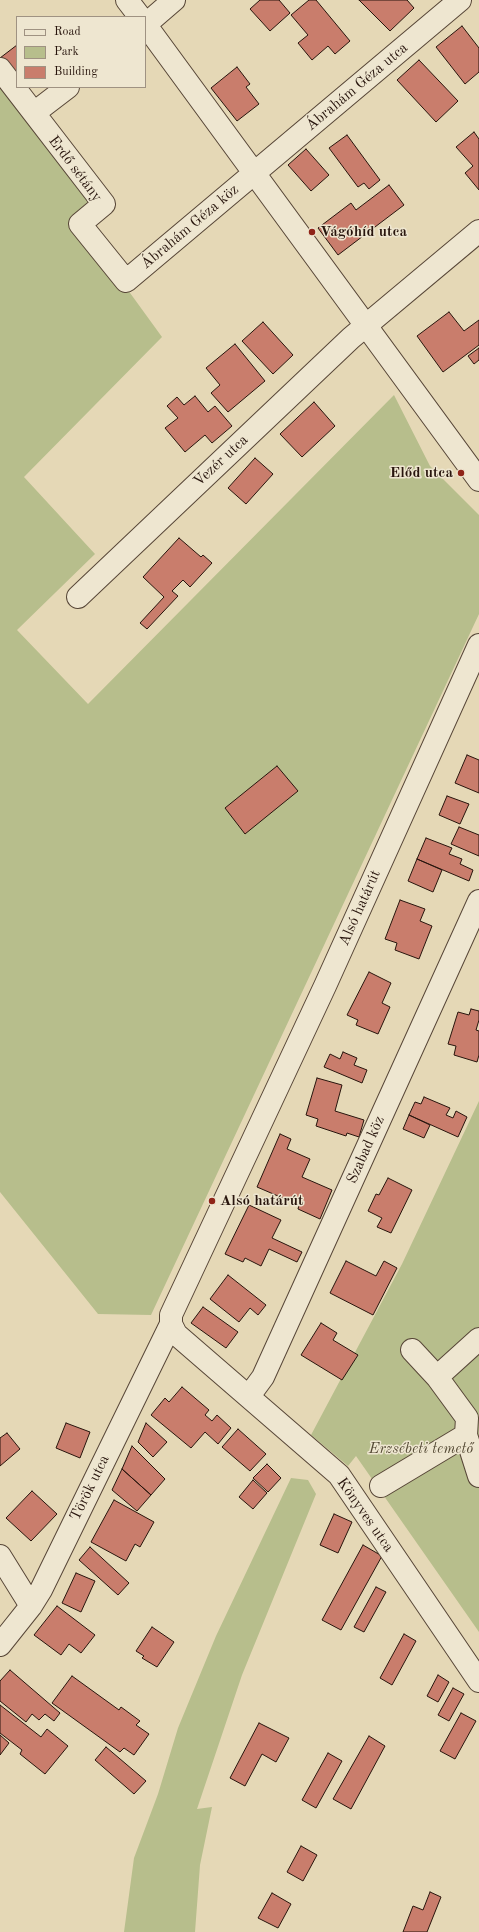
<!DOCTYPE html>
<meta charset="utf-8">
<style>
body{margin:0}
#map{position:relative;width:479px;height:1932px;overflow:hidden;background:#e5d8b6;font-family:"Old Standard TT",serif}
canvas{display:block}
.legend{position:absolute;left:16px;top:16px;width:130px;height:72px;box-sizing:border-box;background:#eee6d0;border:1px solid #9f9282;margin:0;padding:5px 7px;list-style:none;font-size:12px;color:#28150d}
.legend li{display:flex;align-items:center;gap:8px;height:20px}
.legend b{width:20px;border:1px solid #9f9282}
</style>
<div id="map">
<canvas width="479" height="1932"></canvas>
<ul class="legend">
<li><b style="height:5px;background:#eee6d0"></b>Road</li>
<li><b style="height:11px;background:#b7be8c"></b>Park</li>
<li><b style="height:11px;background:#c97d6c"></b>Building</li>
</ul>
</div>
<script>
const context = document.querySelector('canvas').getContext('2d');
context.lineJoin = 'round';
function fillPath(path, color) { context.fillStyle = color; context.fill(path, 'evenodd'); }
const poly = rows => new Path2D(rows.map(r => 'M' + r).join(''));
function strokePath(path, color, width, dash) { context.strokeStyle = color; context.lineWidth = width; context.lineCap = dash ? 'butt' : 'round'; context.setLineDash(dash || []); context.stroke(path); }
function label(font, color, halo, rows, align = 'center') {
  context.font = font + ' "Old Standard TT",serif'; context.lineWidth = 3; context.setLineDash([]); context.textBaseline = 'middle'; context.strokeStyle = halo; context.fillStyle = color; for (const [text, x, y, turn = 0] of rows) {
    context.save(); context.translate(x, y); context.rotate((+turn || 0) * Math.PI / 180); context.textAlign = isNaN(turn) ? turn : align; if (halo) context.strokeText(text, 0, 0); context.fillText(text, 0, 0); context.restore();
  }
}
fillPath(poly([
 [0,69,104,204,80,224,162,337,24,477,95,554,17,630,88,704,394,395,430,466,479,515,479,614,151,1315,98,1314,0,1192],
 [479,1101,479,1632,356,1456,348,1466,311,1435,402,1264],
 [291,1478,308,1480,316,1494,242,1675,197,1809,212,1807,200,1865,195,1932,124,1932,134,1858,158,1794,178,1728,216,1636]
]), '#b7be8c');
const building = poly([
 [260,0,279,0,290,13,270,31,250,9,260,0],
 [309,0,316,0,350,41,335,54,328,46,312,60,298,43,308,35,291,15,309,0],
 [359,0,407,0,414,8,390,31,359,0],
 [462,26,479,48,479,72,465,84,436,47,462,26],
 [17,45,17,83,0,62,0,58,17,45],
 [419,60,458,101,436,122,397,80,419,60],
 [237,67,250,84,246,87,259,104,237,121,211,88,237,67],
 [474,132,479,139,479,190,465,173,473,166,456,147,474,132],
 [347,135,380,180,369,189,364,183,358,187,329,148,347,135],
 [306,149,329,175,311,191,288,165,306,149],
 [389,185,404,205,338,255,318,228,351,203,356,210,389,185],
 [449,312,464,331,479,320,479,345,443,372,417,336,449,312],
 [263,322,293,355,273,374,242,341,263,322],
 [235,344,265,381,228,412,211,393,220,385,206,368,235,344],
 [479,348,479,360,474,364,468,356,479,348],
 [195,396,208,412,215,406,232,426,212,443,205,435,185,452,165,428,178,418,167,406,177,397,184,405,195,396],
 [314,402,335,426,302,457,280,434,314,402],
 [255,458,273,474,246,504,228,488,255,458],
 [179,538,201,557,203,555,212,563,190,587,183,580,172,591,178,596,147,629,140,623,164,597,143,577,179,538],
 [467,755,479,760,479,793,455,783,467,755],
 [277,766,298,791,245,834,225,808,277,766],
 [447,796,469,804,460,824,439,815,447,796],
 [459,827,479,835,479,856,451,844,459,827],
 [426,838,452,848,449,854,462,859,460,864,473,870,469,881,417,859,426,838],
 [417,859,442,870,433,892,408,881,417,859],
 [400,900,425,909,420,921,432,926,419,959,395,950,397,943,385,939,400,900],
 [369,972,391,983,382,1003,390,1007,378,1034,356,1025,358,1020,347,1015,369,972],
 [471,1009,479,1011,479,1020,476,1030,479,1031,479,1055,477,1062,454,1055,456,1046,448,1044,458,1012,469,1015,471,1009],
 [343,1052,357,1058,354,1065,367,1070,362,1083,324,1067,330,1054,340,1059,343,1052],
 [317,1078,342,1085,335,1111,364,1120,359,1137,347,1133,346,1136,316,1126,318,1119,306,1115,317,1078],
 [424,1097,450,1108,446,1115,453,1118,456,1111,467,1117,458,1137,409,1115,415,1102,421,1104,424,1097],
 [409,1115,430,1125,424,1138,403,1129,409,1115],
 [280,1134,291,1139,287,1149,310,1159,302,1177,332,1190,320,1219,298,1209,299,1205,257,1187,280,1134],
 [388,1178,412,1190,391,1233,377,1227,382,1218,368,1211,376,1194,379,1195,388,1178],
 [249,1205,281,1220,272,1238,302,1252,297,1262,269,1249,261,1266,245,1258,243,1262,225,1254,249,1205],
 [346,1261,376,1276,384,1261,397,1268,373,1315,330,1293,346,1261],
 [228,1275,266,1305,258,1315,250,1308,239,1322,210,1299,228,1275],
 [203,1307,238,1332,226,1348,191,1323,203,1307],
 [321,1323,337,1333,333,1340,358,1355,342,1380,301,1355,321,1323],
 [182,1387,209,1410,205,1415,212,1421,217,1415,231,1428,218,1444,205,1432,191,1448,151,1415,165,1398,169,1402,182,1387],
 [66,1423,90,1432,80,1458,56,1448,66,1423],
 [146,1423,167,1442,153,1457,138,1442,146,1423],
 [238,1429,266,1454,250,1471,222,1447,238,1429],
 [7,1433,20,1449,0,1466,0,1438,7,1433],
 [132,1446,165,1479,151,1495,122,1469,132,1446],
 [267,1464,281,1478,268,1492,253,1478,267,1464],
 [122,1469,151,1495,137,1511,112,1490,122,1469],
 [253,1480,267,1493,253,1509,239,1497,253,1480],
 [32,1491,57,1514,31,1541,6,1518,32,1491],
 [114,1500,154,1522,140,1547,135,1544,126,1561,91,1542,114,1500],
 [334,1514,352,1522,338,1553,320,1545,334,1514],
 [363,1545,382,1556,341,1630,322,1620,363,1545],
 [90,1547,129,1583,118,1595,79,1560,90,1547],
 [76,1573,95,1581,81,1612,62,1603,76,1573],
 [376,1587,386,1592,364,1632,354,1627,376,1587],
 [57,1606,95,1635,81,1653,69,1644,61,1655,34,1635,57,1606],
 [152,1627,174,1642,157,1667,142,1658,144,1656,136,1651,152,1627],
 [404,1634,416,1641,392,1685,380,1678,404,1634],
 [10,1670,60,1713,54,1721,45,1714,39,1720,32,1714,26,1722,0,1701,0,1681,10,1670],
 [438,1675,449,1682,438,1702,427,1696,438,1675],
 [72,1676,119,1710,121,1707,140,1721,136,1725,149,1734,134,1755,124,1748,120,1752,52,1703,72,1676],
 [453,1688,464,1694,449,1721,438,1715,453,1688],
 [0,1705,41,1737,47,1729,68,1746,45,1774,20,1754,22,1750,0,1733,0,1705],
 [461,1713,476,1721,455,1759,440,1751,461,1713],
 [259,1723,289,1738,276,1762,262,1754,245,1786,230,1778,259,1723],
 [0,1735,9,1743,0,1755,0,1735],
 [369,1736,385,1746,351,1809,333,1799,369,1736],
 [106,1747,146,1781,134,1794,95,1760,106,1747],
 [328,1753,342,1761,316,1808,302,1800,328,1753],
 [301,1846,317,1855,303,1881,287,1872,301,1846],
 [430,1892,441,1897,427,1932,403,1932,413,1906,423,1910,430,1892],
 [272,1893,291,1904,278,1928,258,1918,272,1893]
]);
fillPath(building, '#c97d6c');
strokePath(building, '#28150d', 1);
const minor = poly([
 [127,0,140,17],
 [145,24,479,480],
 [145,25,174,0],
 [0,69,104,204,80,224,126,281,460,0],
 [34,113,68,87],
 [78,597,351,338,479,231],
 [171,1324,176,1334,339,1475,479,1681],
 [412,1350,437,1377,467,1418,466,1435,479,1476],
 [437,1377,479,1339],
 [249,1396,263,1377,479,901],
 [381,1486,466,1435],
 [0,1556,31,1606],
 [0,1645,31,1606,41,1590,171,1324,171,1315,325,986,479,645]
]);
strokePath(minor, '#574637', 24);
strokePath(minor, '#eee6d0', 22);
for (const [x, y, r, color] of [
 [312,232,4,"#8f2418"],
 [461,473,4,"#8f2418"],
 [212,1201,4,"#8f2418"]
]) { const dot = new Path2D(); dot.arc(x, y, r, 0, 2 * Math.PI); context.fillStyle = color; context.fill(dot); strokePath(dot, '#eee6d0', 1.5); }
label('15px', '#28150d', '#eee6d0', [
 ["Ábrahám Géza utca",357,87,-40],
 ["Erdő sétány",75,169,53],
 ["Ábrahám Géza köz",190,227,-40],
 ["Vezér utca",221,461,-43],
 ["Alsó határút",360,908,-66],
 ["Szabad köz",366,1150,-66],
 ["Török utca",90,1488,-64],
 ["Könyves utca",365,1515,55]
]);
label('bold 15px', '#28150d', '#eee6d0', [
 ["Vágóhíd utca",320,232],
 ["Előd utca",453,473,"right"],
 ["Alsó határút",220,1201]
], 'left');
label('italic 15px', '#534833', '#eee6d0', [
 ["Erzsébeti temető",421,1449]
]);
</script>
